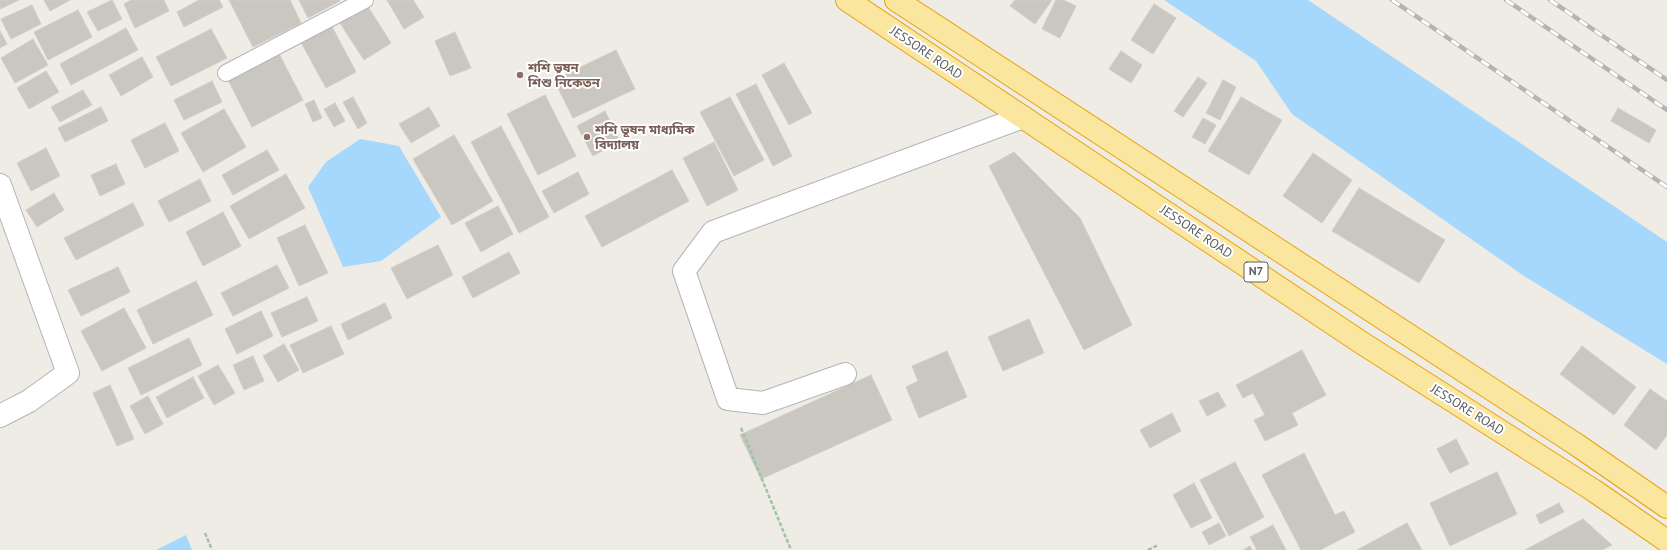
<!DOCTYPE html>
<meta charset="utf-8">
<style>
body{margin:0}
canvas{display:block;background:#eeece4}
</style>
<canvas width="1667" height="550"></canvas>
<script>
const context = document.querySelector('canvas').getContext('2d');
context.lineJoin = 'round';
function fillPath(path, color) { context.fillStyle = color; context.fill(path, 'evenodd'); }
const poly = rows => new Path2D(rows.map(r => 'M' + r).join(''));
function strokePath(path, color, width, dash) { context.strokeStyle = color; context.lineWidth = width; context.lineCap = dash ? 'butt' : 'round'; context.setLineDash(dash || []); context.stroke(path); }
function label(font, color, halo, rows, align = 'center') {
  context.font = font + ' "PT Sans","Noto Sans Bengali",sans-serif'; context.lineWidth = 4; context.setLineDash([]); context.textBaseline = 'middle'; context.strokeStyle = halo; context.fillStyle = color; for (const [text, x, y, turn = 0] of rows) {
    context.save(); context.translate(x, y); context.rotate((+turn || 0) * Math.PI / 180); context.textAlign = isNaN(turn) ? turn : align; if (halo) context.strokeText(text, 0, 0); context.fillText(text, 0, 0); context.restore();
  }
}
fillPath(poly([
 [1164,0,1308,0,1667,242,1667,364,1524,276,1292,114,1256,61],
 [360,139,399,146,441,217,381,261,343,267,308,187,326,162],
 [186,535,192,550,156,550]
]), '#a6d7fc');
const building = poly([
 [0,0,19,0,0,9,0,0],
 [44,0,70,0,50,11,44,0],
 [112,0,122,19,98,31,87,12,112,0],
 [131,0,164,0,169,11,135,28,124,4,131,0],
 [199,0,219,0,223,7,184,27,177,12,199,0],
 [229,0,290,0,301,23,253,47,229,0],
 [299,0,339,0,340,1,308,18,299,0],
 [387,0,413,0,424,17,404,29,387,0],
 [1015,0,1052,0,1035,24,1010,6,1015,0],
 [1056,0,1063,0,1076,6,1060,38,1042,29,1056,0],
 [1154,4,1176,18,1153,54,1131,40,1154,4],
 [32,5,41,24,11,39,1,19,32,5],
 [367,5,391,43,364,60,340,23,367,5],
 [78,10,92,37,48,60,34,32,78,10],
 [329,21,356,72,326,88,298,37,329,21],
 [126,28,138,50,71,85,60,64,126,28],
 [211,29,227,58,171,86,156,57,211,29],
 [0,31,7,44,0,48,0,31],
 [455,32,471,68,450,76,435,41,455,32],
 [33,39,48,65,15,83,1,58,33,39],
 [277,50,303,100,252,127,226,76,277,50],
 [616,50,635,89,573,118,554,80,616,50],
 [1121,51,1142,65,1131,83,1109,69,1121,51],
 [142,57,153,77,121,96,109,75,142,57],
 [784,63,812,113,789,125,762,75,784,63],
 [46,71,59,92,29,109,17,88,46,71],
 [1198,77,1207,83,1183,117,1174,111,1198,77],
 [1223,80,1236,87,1220,120,1206,113,1223,80],
 [212,81,222,102,184,120,174,100,212,81],
 [756,84,792,156,773,166,736,94,756,84],
 [83,90,92,105,60,122,51,107,83,90],
 [545,95,576,156,538,175,507,114,545,95],
 [353,97,367,123,358,129,343,102,353,97],
 [730,97,764,160,734,176,700,112,730,97],
 [1241,97,1282,120,1249,175,1208,151,1241,97],
 [314,100,322,118,313,122,305,104,314,100],
 [335,103,345,121,334,127,324,109,335,103],
 [101,107,108,121,65,142,58,128,101,107],
 [429,107,440,126,411,143,399,124,429,107],
 [1618,108,1656,130,1649,143,1611,121,1618,108],
 [224,109,246,147,203,172,181,133,224,109],
 [605,111,620,141,593,156,577,126,605,111],
 [1203,118,1216,125,1205,144,1192,137,1203,118],
 [165,123,179,151,145,168,131,140,165,123],
 [501,126,549,217,519,233,471,142,501,126],
 [454,135,493,201,452,225,413,159,454,135],
 [714,142,738,190,707,206,683,158,714,142],
 [46,148,60,176,31,191,17,163,46,148],
 [267,150,279,170,233,195,222,175,267,150],
 [1014,152,1080,218,1132,325,1084,350,989,166,1014,152],
 [1313,153,1352,180,1322,223,1283,196,1313,153],
 [116,164,125,184,100,196,91,175,116,164],
 [672,170,689,201,602,247,585,216,672,170],
 [578,172,589,194,554,213,542,191,578,172],
 [286,174,305,208,249,239,230,206,286,174],
 [200,179,211,201,169,222,158,201,200,179],
 [1359,188,1445,240,1419,283,1332,231,1359,188],
 [54,193,64,210,37,227,26,210,54,193],
 [133,203,144,225,76,260,64,238,133,203],
 [498,206,513,234,481,252,465,223,498,206],
 [223,212,241,246,203,266,186,232,223,212],
 [305,225,328,273,299,286,277,238,305,225],
 [438,245,453,275,407,299,391,268,438,245],
 [509,252,520,273,473,298,462,277,509,252],
 [277,265,289,288,233,316,221,293,277,265],
 [118,267,130,292,81,316,68,290,118,267],
 [196,281,213,315,153,344,137,310,196,281],
 [307,297,318,321,282,337,271,313,307,297],
 [385,303,392,318,348,340,341,324,385,303],
 [124,308,146,348,102,371,81,331,124,308],
 [261,311,273,336,237,354,225,329,261,311],
 [1029,319,1044,353,1003,371,988,337,1029,319],
 [331,326,344,354,303,373,290,345,331,326],
 [189,338,202,365,141,395,128,368,189,338],
 [284,344,299,370,278,382,263,356,284,344],
 [1582,346,1636,387,1614,415,1560,374,1582,346],
 [1302,350,1326,395,1292,413,1298,425,1265,441,1254,420,1265,415,1253,393,1243,398,1236,385,1302,350],
 [947,351,967,397,919,418,906,387,918,381,912,366,947,351],
 [253,356,264,381,244,390,233,365,253,356],
 [218,365,235,393,214,405,198,376,218,365],
 [871,375,892,420,761,479,740,435,871,375],
 [193,377,204,398,167,418,156,397,193,377],
 [110,385,134,439,117,446,93,393,110,385],
 [1650,389,1667,401,1667,435,1656,450,1624,425,1650,389],
 [1218,392,1226,406,1207,416,1199,401,1218,392],
 [148,396,163,424,145,434,130,406,148,396],
 [1172,413,1181,431,1150,448,1140,430,1172,413],
 [1456,439,1469,464,1450,473,1437,449,1456,439],
 [1304,453,1335,515,1344,511,1355,532,1320,550,1301,550,1262,475,1304,453],
 [1235,462,1264,517,1229,536,1200,480,1235,462],
 [1497,472,1517,514,1450,546,1430,503,1497,472],
 [1194,483,1212,518,1191,528,1173,495,1194,483],
 [1559,503,1564,512,1540,524,1536,515,1559,503],
 [1583,519,1612,545,1602,550,1525,550,1583,519],
 [1219,523,1226,536,1209,545,1202,532,1219,523],
 [1407,523,1422,550,1357,550,1407,523],
 [1273,525,1286,550,1257,550,1250,537,1273,525],
 [1250,546,1252,550,1243,550,1250,546]
]);
fillPath(building, '#cac7c1');
strokePath(building, '#d3cdc3', 1);
const service = poly([
 [226,73,365,0]
]);
const minor = poly([
 [0,185,68,373,29,401,0,416],
 [845,374,763,403,728,399,684,271,713,232,1023,117]
]);
const trunk = poly([
 [847,0,1362,343,1593,490,1667,541],
 [896,0,1577,445,1667,507]
]);
strokePath(service, '#b2b5b9', 18);
strokePath(minor, '#b2b5b9', 24);
strokePath(trunk, '#eaa108', 24);
strokePath(poly([
 [741,428,791,550],
 [205,533,212,550],
 [1148,550,1158,545]
]), '#9bc5a6', 2.5, [4, 2]);
strokePath(service, '#fff', 16);
strokePath(minor, '#fff', 22);
strokePath(trunk, '#fae69e', 22);
const rail = poly([
 [1392,0,1667,187],
 [1506,0,1667,110],
 [1550,0,1667,80]
]);
strokePath(rail, '#b3b4b4', 4.5);
strokePath(rail, '#fff', 3, [9]);
for (const [x, y, r, color] of [
 [520,75,4,"#8d6e63"],
 [587,137,4,"#8d6e63"]
]) { const dot = new Path2D(); dot.arc(x, y, r, 0, 2 * Math.PI); context.fillStyle = color; context.fill(dot); strokePath(dot, '#fff', 1.5); }
for (const [x, y, w] of [
 [1256,272,24]
]) { const box = new Path2D(); box.roundRect(x - w / 2, y - 10, w, 20, 3); context.fillStyle = '#fff'; context.fill(box); strokePath(box, '#5c6064', 1); }
label('bold 12px', '#5c6064', null, [
 ["N7",1256,272]
]);
label('13px', '#5c6064', '#fff', [
 ["JESSORE ROAD",926,53,34],
 ["JESSORE ROAD",1196,232,34],
 ["JESSORE ROAD",1467,410,32]
]);
label('bold 13px', '#785e54', '#fff', [
 ["শশি ভূষন",528,68],
 ["শিশু নিকেতন",528,83],
 ["শশি ভূষন মাধ্যমিক",595,130],
 ["বিদ্যালয়",595,145]
], 'left');
</script>
